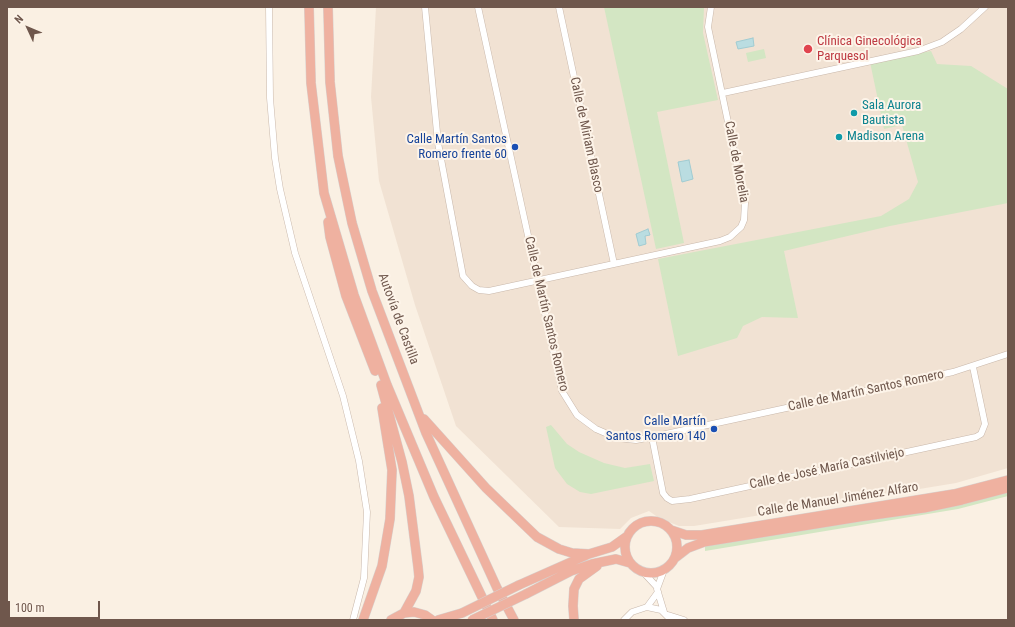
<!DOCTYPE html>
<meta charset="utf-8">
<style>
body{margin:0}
#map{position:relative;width:1015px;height:627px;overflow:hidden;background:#faf0e3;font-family:"Roboto Condensed",sans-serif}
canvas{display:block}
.frame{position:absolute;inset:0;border:8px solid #6f574c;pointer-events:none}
.north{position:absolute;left:8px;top:8px;width:40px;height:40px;-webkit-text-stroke:3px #fdf4e9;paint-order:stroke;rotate:314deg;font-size:11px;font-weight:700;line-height:16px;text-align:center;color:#6f574c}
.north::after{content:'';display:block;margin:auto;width:14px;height:18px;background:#6f574c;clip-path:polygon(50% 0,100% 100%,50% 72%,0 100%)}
.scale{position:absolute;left:8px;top:601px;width:92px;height:18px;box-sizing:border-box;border:2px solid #6f574c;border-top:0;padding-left:5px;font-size:12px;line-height:14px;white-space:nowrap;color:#6f574c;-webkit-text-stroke:3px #fdf4e9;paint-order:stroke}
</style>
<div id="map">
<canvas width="1015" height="627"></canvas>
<div class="frame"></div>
<div class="north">N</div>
<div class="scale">100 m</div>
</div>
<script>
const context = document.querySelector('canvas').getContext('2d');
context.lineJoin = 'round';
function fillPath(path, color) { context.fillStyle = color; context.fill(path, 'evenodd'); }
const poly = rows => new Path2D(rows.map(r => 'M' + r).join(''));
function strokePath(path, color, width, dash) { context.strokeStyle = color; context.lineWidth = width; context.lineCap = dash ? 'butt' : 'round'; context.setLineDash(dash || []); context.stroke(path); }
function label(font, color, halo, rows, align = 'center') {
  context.font = font + ' "Roboto Condensed",sans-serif'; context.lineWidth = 4; context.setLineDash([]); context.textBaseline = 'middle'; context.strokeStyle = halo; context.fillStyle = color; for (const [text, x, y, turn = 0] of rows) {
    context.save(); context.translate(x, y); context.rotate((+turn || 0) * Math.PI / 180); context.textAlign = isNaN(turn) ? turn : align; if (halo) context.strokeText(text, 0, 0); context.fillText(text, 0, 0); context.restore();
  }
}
fillPath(poly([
 [376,7,1008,7,1008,468,956,483,694,526,679,526,659,518,649,511,631,518,620,529,559,527,456,426,415,305,379,181,371,97]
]), '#f1e2d3');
fillPath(poly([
 [604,7,704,7,703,33,718,100,657,112,684,243,656,249],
 [764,49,766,58,748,62,746,53],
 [931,51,937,64,971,66,1008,89,1008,203,890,226,784,251,798,318,762,317,743,326,737,338,678,356,658,259,881,216,909,199,918,182,902,125,884,129,870,62],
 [551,425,567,444,579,452,604,463,625,468,650,464,654,481,591,494,580,492,567,484,555,468,546,427],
 [1008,491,1008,496,958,509,705,551,705,546,956,505]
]), '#d3e6c3');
const water = poly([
 [753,38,754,46,738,49,736,42,753,38],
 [689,160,693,179,682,182,678,162,689,160],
 [648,229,650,235,645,236,646,244,639,246,636,234,648,229]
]);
fillPath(water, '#badde1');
strokePath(water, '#a1ccd2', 1);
const minor = poly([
 [269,7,270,98,275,158,280,189,295,253,343,396,359,461,367,512,364,578,353,620],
 [425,7,438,143,463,276,472,286,479,290,489,291,720,241,730,237,741,227,744,220,745,203,708,27,711,7],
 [478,7,562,391,577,415,596,429,617,438,636,440,652,437,953,372,1008,354],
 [559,7,614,264],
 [723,93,918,51,942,42,961,29,985,7],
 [652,437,663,493,667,498,672,501,690,499,976,437,981,434,985,424,973,367],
 [664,570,657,589,664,612],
 [644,573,657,587],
 [647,607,658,592],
 [668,615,684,620],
 [624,620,632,612,647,607,661,610,671,620]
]);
const highway = poly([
 [309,7,311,83,324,193,354,295,387,385,434,497,493,620],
 [328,7,330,82,338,156,352,223,372,291,426,433,497,588,514,620],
 [328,222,330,237,346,296,375,371],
 [381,385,402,462,409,496,418,567,419,577,416,591,404,613],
 [424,419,486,488,537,537,559,549,572,553,589,554],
 '625 547a26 26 0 1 1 52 0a26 26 0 1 1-52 0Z',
 [671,530,686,535,702,535,954,494,1008,480],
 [675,558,688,548,704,542,859,517,924,508,962,500,1008,488],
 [519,585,589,554,612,547,626,537],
 [526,594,571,571,592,564,616,559,630,563],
 [363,620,382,566,390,519,392,470,382,408],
 [391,620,404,613,414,612,425,615,432,620],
 [438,620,462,613],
 [574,620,573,606,574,589,579,579,597,566]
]);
strokePath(minor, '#c9b8ab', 7);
strokePath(highway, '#d7d0cd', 10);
strokePath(minor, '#fff', 6);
strokePath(highway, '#efb1a0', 9);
const highwayBridge = poly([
 [462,613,519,585],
 [472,620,526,594]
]);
strokePath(highwayBridge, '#d7d0cd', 10, []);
strokePath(highwayBridge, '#efb1a0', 9);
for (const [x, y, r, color] of [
 [808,49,5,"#e0444e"],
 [854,113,4,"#0f9aa8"],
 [839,137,4,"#0f9aa8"],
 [515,147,4,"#1a4fb4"],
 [714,429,4,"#1a4fb4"]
]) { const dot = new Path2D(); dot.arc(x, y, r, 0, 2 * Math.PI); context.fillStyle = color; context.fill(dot); strokePath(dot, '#fdf4e9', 1.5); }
label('13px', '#be3a42', '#fdf4e9', [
 ["Clínica Ginecológica",817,42],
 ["Parquesol",817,57]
], 'left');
label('13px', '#0d838f', '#fdf4e9', [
 ["Sala Aurora",862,106],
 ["Bautista",862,121],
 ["Madison Arena",847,137]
], 'left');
label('13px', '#6f574c', '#fdf4e9', [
 ["Calle de Miriam Blasco",586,135,78],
 ["Calle de Morelia",736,162,79],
 ["Calle de Martín Santos Romero",546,314,77],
 ["Autovía de Castilla",398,319,70],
 ["Calle de Martín Santos Romero",866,391,-12],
 ["Calle de José María Castilviejo",827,469,-12],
 ["Calle de Manuel Jiménez Alfaro",838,500,-9]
]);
label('13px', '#164399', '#fdf4e9', [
 ["Calle Martín Santos",507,140],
 ["Romero frente 60",507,155],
 ["Calle Martín",706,422],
 ["Santos Romero 140",706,437]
], 'right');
</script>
